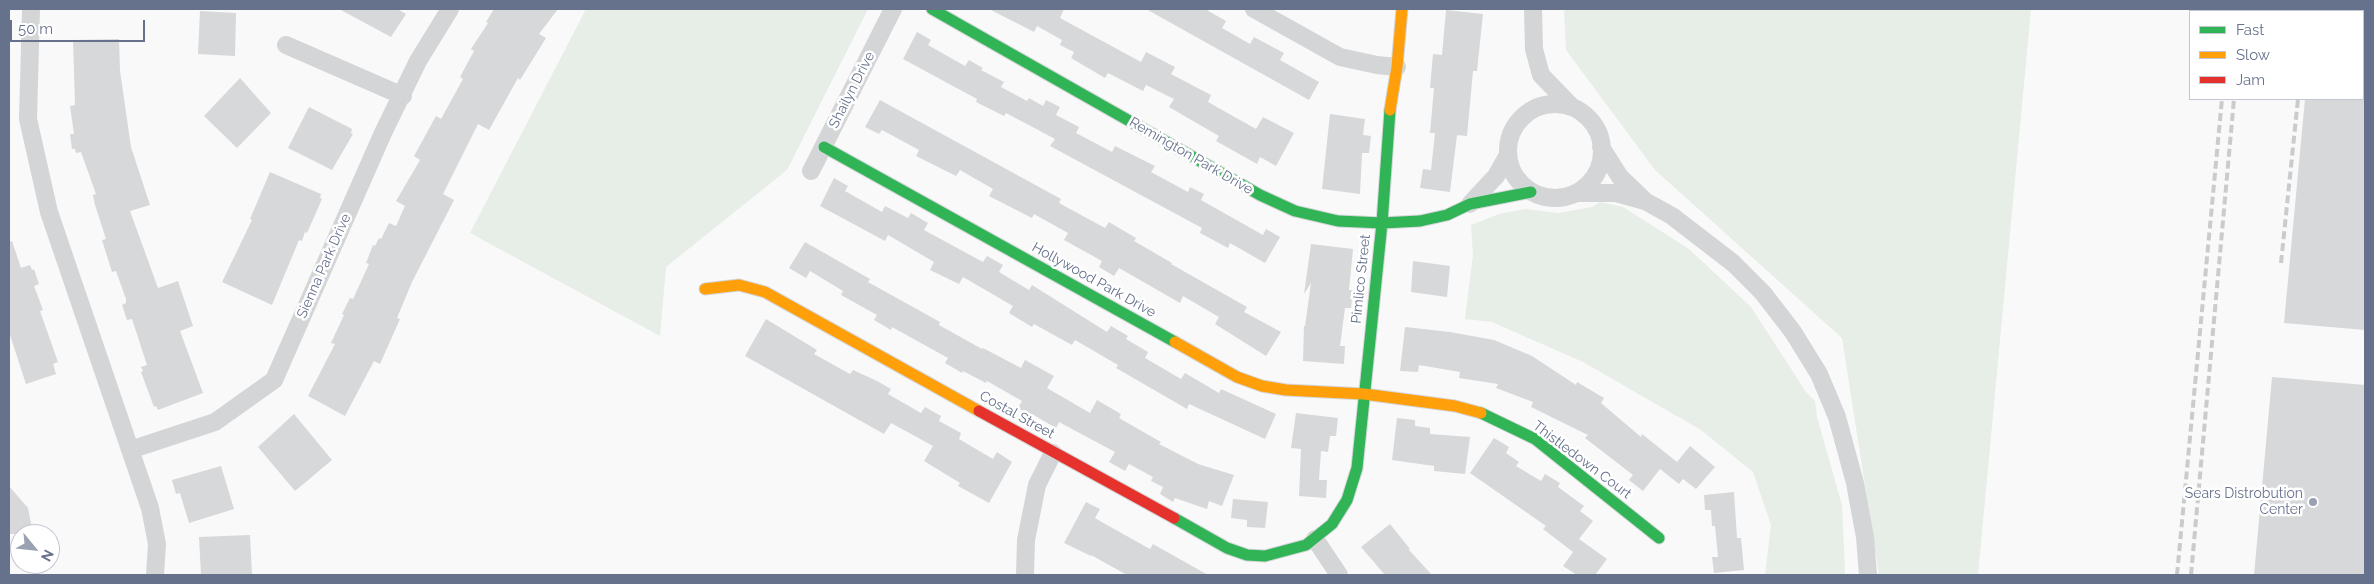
<!DOCTYPE html>
<style>
body{margin:0}
#map{position:relative;width:2374px;height:584px;overflow:hidden;background:#f9f9f9;font-family:Raleway,sans-serif}
canvas{display:block}
.frame{position:absolute;inset:0;border:10px solid #66718c;pointer-events:none}
.legend{position:absolute;left:2189px;top:10px;width:175px;height:90px;box-sizing:border-box;background:#fff;border:1px solid #c2c6d1;margin:0;padding:6px 9px;list-style:none;font-size:15px;color:#66718c}
.legend li{display:flex;align-items:center;gap:10px;height:25px}
.legend b{width:25px;border:1px solid #c2c6d1}
.north{position:absolute;left:10px;top:524px;width:50px;height:50px;box-sizing:border-box;background:#fff;border:1px solid #c2c6d1;border-radius:50%;rotate:118deg;font-size:14px;font-weight:700;line-height:20px;text-align:center;color:#66718c}
.north::after{content:'';display:block;margin:auto;width:18px;height:22px;background:#99a1b2;clip-path:polygon(50% 0,100% 100%,50% 72%,0 100%)}
.scale{position:absolute;left:10px;top:20px;width:135px;height:22px;box-sizing:border-box;border:2px solid #66718c;border-top:0;padding-left:6px;font-size:15px;line-height:18px;white-space:nowrap;color:#66718c;-webkit-text-stroke:4px #fff;paint-order:stroke}
</style>
<div id="map">
<canvas width="2374" height="584"></canvas>
<div class="frame"></div>
<ul class="legend">
<li><b style="height:6px;background:#30b455"></b>Fast</li>
<li><b style="height:6px;background:#ff9f0a"></b>Slow</li>
<li><b style="height:6px;background:#e5322d"></b>Jam</li>
</ul>
<div class="north">N</div>
<div class="scale">50 m</div>
</div>
<script>
const context = document.querySelector('canvas').getContext('2d');
context.lineJoin = 'round';
function fillPath(path, color) { context.fillStyle = color; context.fill(path, 'evenodd'); }
const poly = rows => new Path2D(rows.map(r => 'M' + r).join(''));
function strokePath(path, color, width, dash) { context.strokeStyle = color; context.lineWidth = width; context.lineCap = dash ? 'butt' : 'round'; context.setLineDash(dash || []); context.stroke(path); }
function label(font, color, halo, rows, align = 'center') {
  context.font = font + ' Raleway,sans-serif'; context.lineWidth = 5; context.setLineDash([]); context.textBaseline = 'middle'; context.strokeStyle = halo; context.fillStyle = color; for (const [text, x, y, turn = 0] of rows) {
    context.save(); context.translate(x, y); context.rotate((+turn || 0) * Math.PI / 180); context.textAlign = isNaN(turn) ? turn : align; if (halo) context.strokeText(text, 0, 0); context.fillText(text, 0, 0); context.restore();
  }
}
fillPath(poly([
 [586,9,868,9,787,170,666,267,660,336,470,233],
 [1564,9,2031,9,1978,575,1879,575,1842,338,1655,170,1566,50],
 [1600,202,1623,207,1689,249,1751,307,1806,392,1815,401,1817,417,1842,505,1845,575,1765,575,1771,525,1753,472,1701,430,1583,362,1492,322,1465,319,1473,255,1471,225,1499,214,1525,209,1558,213,1592,207]
]), '#e7ede7');
fillPath(poly([
 [339,9,397,9,406,14,391,37],
 [494,9,558,9,539,34,546,38,520,80,518,78,489,130,478,124,443,194,454,200,412,282,397,318,400,319,380,364,374,361,345,416,308,396,335,344,331,343,344,315,342,314,350,298,353,299,369,264,366,263,373,245,375,246,379,238,381,239,389,223,396,226,405,206,396,201,420,160,414,156,436,116,441,119,463,79,460,77,474,51,471,49,488,23,486,22],
 [989,9,1064,9,1060,18,1141,62,1146,52,1175,67,1171,74,1211,95,1208,102,1256,129,1263,117,1294,133,1276,166,1260,157,1257,164,1216,141,1219,136,1169,107,1174,99,1146,85,1143,91,1108,73,1105,78,1071,58,1074,52,1060,45,1062,40,1037,26,1034,32],
 [1146,9,1205,9,1226,21,1222,28,1250,44,1254,37,1284,53,1280,60,1319,82,1309,100],
 [1446,10,1483,14,1477,71,1473,71,1467,136,1457,135,1450,192,1420,188,1423,169,1431,170,1435,133,1430,133,1434,88,1430,88,1433,54,1442,55],
 [200,11,236,13,235,56,198,54],
 [917,32,931,40,928,45,942,53,965,66,969,60,983,68,981,70,1004,82,1001,87,1027,101,1029,98,1043,106,1046,100,1060,107,1056,115,1079,127,1076,133,1112,152,1115,146,1155,166,1151,172,1188,192,1190,187,1204,194,1201,200,1263,235,1266,229,1280,237,1265,263,1230,243,1228,248,1200,233,1202,228,1050,146,1055,139,1006,113,1004,116,976,102,977,99,903,59],
 [119,39,120,71,131,147,150,205,130,211,158,288,178,281,193,326,180,331,203,393,158,410,156,406,154,407,141,372,143,371,141,367,147,365,132,319,127,320,122,305,126,303,126,299,116,271,112,272,102,240,106,239,95,205,93,195,96,194,81,152,76,153,75,149,72,149,70,134,74,134,70,106,75,105,73,40],
 [240,78,271,113,237,148,204,116],
 [2305,99,2365,99,2365,330,2284,323],
 [880,100,1061,199,1059,203,1105,228,1109,222,1136,238,1134,241,1172,263,1171,264,1247,307,1244,312,1281,332,1266,356,1215,324,1219,317,1183,296,1180,303,1119,268,1114,276,1099,267,1102,261,1064,240,1068,233,1034,214,1032,218,989,196,993,189,960,170,956,176,916,156,919,150,882,130,879,134,865,127],
 [309,107,352,129,351,133,353,134,332,170,288,148],
 [1330,114,1365,119,1363,135,1371,136,1369,153,1362,153,1360,194,1322,189],
 [270,172,321,194,320,198,322,199,307,233,305,232,302,241,299,240,272,305,222,282,252,220,250,219],
 [834,178,848,186,845,191,882,212,885,206,908,218,911,213,928,223,924,230,983,262,987,256,1003,265,999,272,1029,290,1032,285,1107,332,1111,326,1128,336,1126,339,1148,352,1145,358,1181,379,1185,373,1219,393,1221,389,1276,414,1265,439,1189,404,1187,409,1116,368,1118,365,1075,340,1072,345,1034,324,1032,327,1009,313,1013,306,963,277,959,284,930,270,934,262,888,235,885,241,820,206],
 [12,241,21,268,30,265,32,270,34,269,39,284,34,286,43,310,40,311,58,362,53,364,56,374,26,384,9,332,9,242],
 [805,242,870,279,868,282,940,322,939,325,982,349,983,348,1021,368,1025,360,1054,376,1047,388,1090,413,1097,400,1121,414,1119,418,1161,442,1159,444,1198,464,1234,475,1222,506,1209,501,1207,509,1175,498,1173,502,1160,494,1163,487,1151,481,1153,477,1129,464,1125,471,1109,462,1115,452,1059,422,1056,428,1032,414,1031,416,1018,408,1022,401,987,381,986,383,963,371,962,373,945,363,948,358,892,327,891,330,874,320,877,315,841,295,843,291,810,271,806,278,789,268],
 [1311,244,1353,249,1349,290,1353,290,1351,308,1345,308,1340,346,1345,346,1344,364,1303,361,1304,326,1305,326,1311,283,1304,294],
 [1413,261,1450,266,1447,297,1411,292],
 [766,319,817,350,814,354,850,374,853,370,877,381,891,389,888,394,921,413,925,407,941,416,939,421,961,433,959,439,993,459,997,452,1012,462,989,503,958,486,960,483,924,461,933,446,891,423,884,434,745,356],
 [1405,327,1450,332,1494,340,1532,356,1576,385,1577,382,1604,398,1601,403,1641,437,1642,434,1677,462,1690,446,1715,467,1696,489,1683,479,1679,484,1660,469,1643,491,1629,480,1633,475,1585,438,1588,435,1531,407,1533,402,1496,388,1498,384,1459,378,1460,372,1419,365,1418,372,1400,371],
 [2272,377,2365,385,2365,575,2254,575],
 [1296,413,1338,418,1336,436,1330,436,1328,452,1321,451,1319,480,1327,480,1326,498,1299,496,1301,449,1291,448],
 [294,414,332,460,295,491,258,447],
 [1397,418,1415,420,1415,426,1430,428,1430,434,1470,437,1465,474,1434,471,1434,466,1392,460],
 [1494,438,1509,447,1506,453,1519,462,1516,466,1541,481,1545,474,1560,483,1558,487,1584,506,1580,511,1593,521,1579,539,1607,559,1595,575,1577,575,1563,566,1573,552,1543,529,1546,526,1470,473],
 [221,466,234,509,189,523,180,493,176,494,172,480],
 [9,486,28,508,33,534,9,534],
 [1734,492,1737,538,1741,538,1744,570,1714,573,1712,557,1718,557,1715,526,1712,526,1711,510,1705,510,1704,495],
 [1233,499,1268,502,1265,528,1247,527,1247,520,1231,518],
 [1086,502,1100,509,1095,518,1107,525,1150,549,1153,544,1208,575,1127,575,1091,555,1091,556,1064,543],
 [1390,524,1410,549,1409,550,1432,575,1385,575,1361,547],
 [250,535,252,575,201,575,199,537]
]), '#d7d8da');
const fast = poly([
 [932,9,1260,195,1295,211,1338,221,1382,223,1420,221,1447,215,1470,204,1531,192],
 [824,147,1175,342],
 [1481,413,1535,439,1659,538],
 [1174,518,1227,548,1247,555,1265,556,1306,545,1332,524,1347,500,1357,468,1382,223,1390,110]
]);
const slow = poly([
 [1390,110,1397,67,1402,9],
 [705,289,739,285,765,292,979,411],
 [1175,342,1237,377,1262,386,1286,390,1364,394,1455,406,1481,413]
]);
const jam = poly([
 [979,411,1174,518]
]);
strokePath(fast, '#d4d6d9', 13);
strokePath(slow, '#d4d6d9', 13);
strokePath(jam, '#d4d6d9', 13);
strokePath(poly([
 [31,9,28,119,49,212,150,508,157,544,155,575],
 [1254,9,1340,57,1377,65,1397,67],
 [1533,9,1534,49,1541,75,1572,107],
 [286,45,403,96],
 '1508 151a47 47 0 1 1 94 0a47 47 0 1 1-94 0Z',
 [1601,147,1620,177,1643,199],
 [811,171,893,9],
 [1576,193,1616,193,1645,201,1672,216,1733,263,1763,293,1793,332,1819,374,1837,417,1855,483,1865,537,1868,575],
 [1470,204,1496,176,1508,155],
 [130,450,215,422,274,380,383,133,418,61,450,9],
 [1315,539,1339,575],
 [1025,575,1026,540,1037,485,1053,453]
]), '#d4d5d7', 18);
strokePath(fast, '#30b455', 11);
strokePath(slow, '#ff9f0a', 11);
strokePath(jam, '#e5322d', 11);
strokePath(poly([
 [2230,11,2230,9],
 [2242,11,2243,9],
 [2307,11,2307,9],
 [2281,263,2298,99],
 [2177,575,2222,99],
 [2191,575,2234,99]
]), '#cacbcd', 4, [8, 4]);
for (const [x, y, r, color] of [
 [2313,502,5,"#99a1b2"]
]) { const dot = new Path2D(); dot.arc(x, y, r, 0, 2 * Math.PI); context.fillStyle = color; context.fill(dot); strokePath(dot, '#fff', 2); }
label('14px', '#66718c', '#fff', [
 ["Shailyn Drive",852,90,-63],
 ["Remington Park Drive",1191,156,30],
 ["Sienna Park Drive",324,266,-66],
 ["Pimlico Street",1361,279,-84],
 ["Hollywood Park Drive",1094,280,29],
 ["Costal Street",1017,415,29],
 ["Thistledown Court",1582,460,37]
]);
label('14px', '#66718c', '#fff', [
 ["Sears Distrobution",2303,494],
 ["Center",2303,510]
], 'right');
</script>
